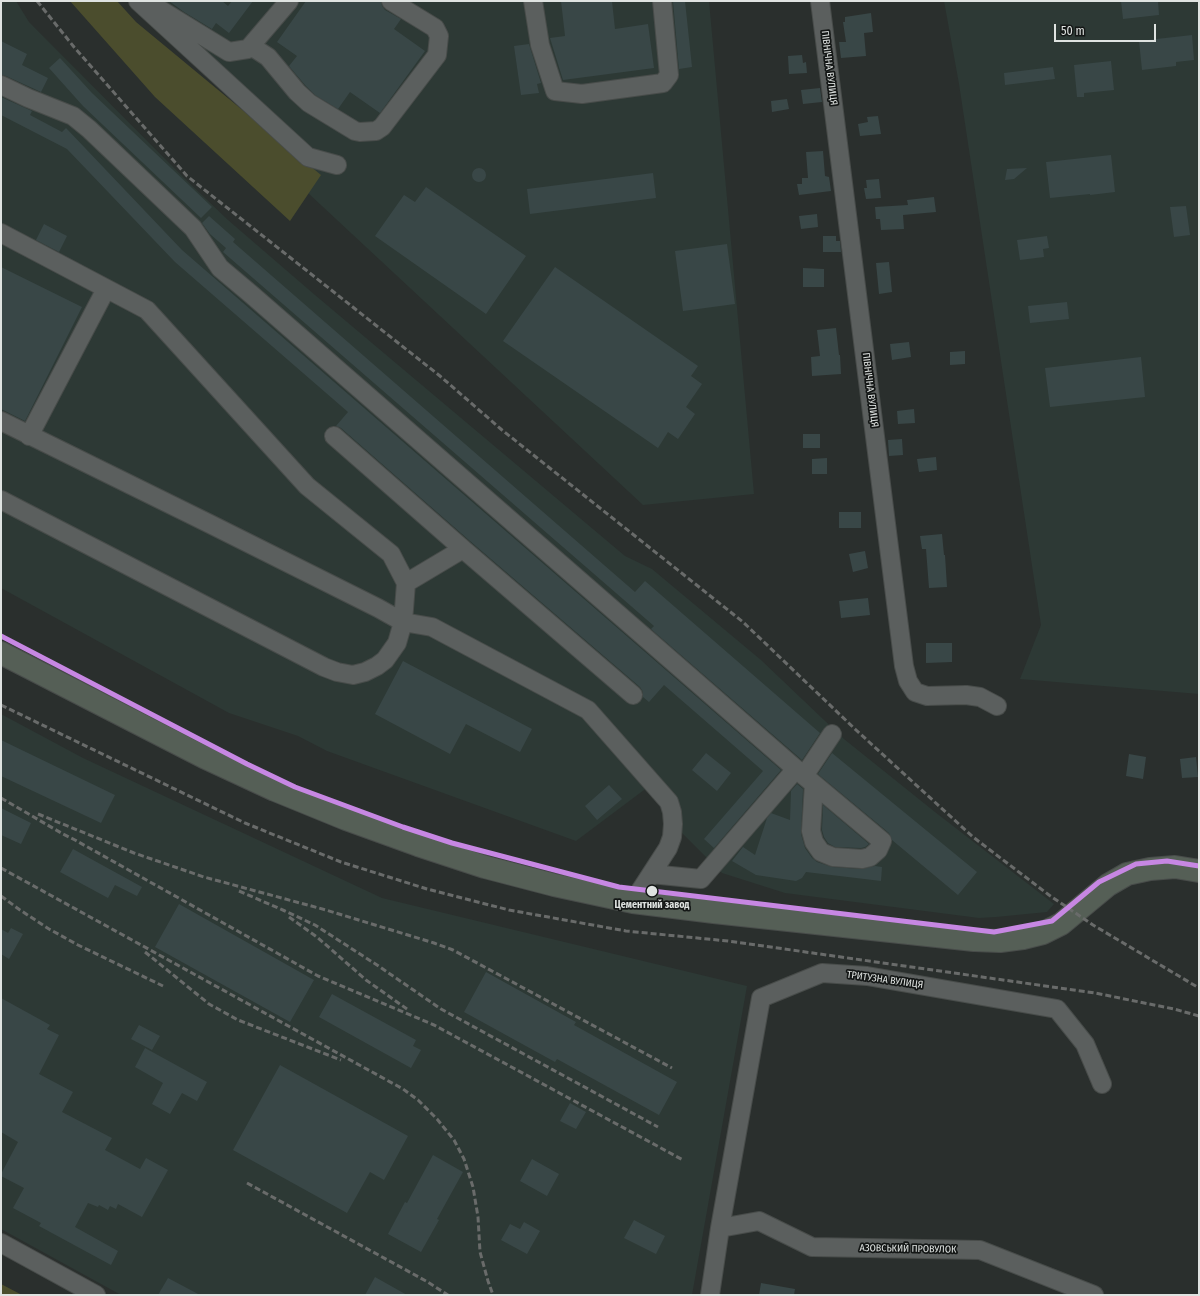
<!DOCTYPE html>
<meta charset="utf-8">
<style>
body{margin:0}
#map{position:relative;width:1200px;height:1296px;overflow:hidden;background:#2a2f2d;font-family:"Fira Sans Condensed",sans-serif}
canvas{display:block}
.frame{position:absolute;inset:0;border:2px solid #dfe3e1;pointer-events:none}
.scale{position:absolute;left:1054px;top:24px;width:102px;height:18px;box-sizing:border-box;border:2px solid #dfe3e1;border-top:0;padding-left:5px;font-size:12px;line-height:14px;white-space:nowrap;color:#dfe3e1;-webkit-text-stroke:3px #141716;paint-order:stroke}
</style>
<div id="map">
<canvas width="1200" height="1296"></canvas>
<div class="frame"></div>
<div class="scale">50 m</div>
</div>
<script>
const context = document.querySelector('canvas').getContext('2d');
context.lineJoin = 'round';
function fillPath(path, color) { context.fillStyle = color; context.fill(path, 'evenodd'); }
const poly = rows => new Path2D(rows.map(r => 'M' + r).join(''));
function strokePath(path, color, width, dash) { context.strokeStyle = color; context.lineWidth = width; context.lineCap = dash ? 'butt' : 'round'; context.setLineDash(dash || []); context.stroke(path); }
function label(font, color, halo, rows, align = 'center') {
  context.font = font + ' "Fira Sans Condensed",sans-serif'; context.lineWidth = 3.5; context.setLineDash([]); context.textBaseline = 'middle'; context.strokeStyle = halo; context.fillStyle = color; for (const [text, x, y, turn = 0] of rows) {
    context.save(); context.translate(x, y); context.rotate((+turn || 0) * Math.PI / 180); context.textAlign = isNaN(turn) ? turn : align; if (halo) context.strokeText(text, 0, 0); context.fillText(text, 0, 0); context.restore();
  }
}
fillPath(poly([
 [1,1,16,1,29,22,183,177,228,220,315,295,625,556,652,569,761,660,844,739,935,812,1054,904,1047,912,996,917,979,918,785,893,722,873,677,828,656,781,576,841,327,751,298,736,229,713,1,588],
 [151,1,709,1,754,494,643,505,293,179,277,118],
 [944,1,1199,1,1199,694,1020,679,1041,625,959,84],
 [1,714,83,758,382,898,747,986,692,1295,121,1295,1,1229]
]), '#2d3935');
fillPath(poly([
 [70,1,117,1,136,22,321,175,290,221,155,97],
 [1,1284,22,1295,1,1295]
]), '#4b4d2d');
fillPath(poly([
 [169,1,222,1,228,6,232,1,253,1,229,33,216,23,212,29,184,12],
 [306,1,381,1,382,6,385,10,401,19,394,29,425,51,380,113,350,92,338,109,315,95,305,85,289,66,297,56,277,42],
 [561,1,612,1,615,29,648,24,654,68,563,80,550,38,565,36],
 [673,1,685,1,692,67,679,69],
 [1121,1,1158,1,1159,15,1123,19],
 [871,13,873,32,864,33,866,56,841,58,839,42,846,42,843,22,845,22,845,17],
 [1192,35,1194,60,1176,62,1176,66,1142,70,1139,41],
 [1,41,27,54,22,65,48,78,41,92,6,76,1,75],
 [529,44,541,83,537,84,539,93,521,95,514,46],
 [802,55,803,63,806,62,807,73,789,74,788,56],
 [60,58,92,93,212,207,201,218,83,106,49,68],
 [1111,61,1114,90,1084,93,1084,97,1077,97,1074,65],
 [1053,67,1055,79,1005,85,1004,73],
 [820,88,822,102,803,104,801,90],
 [1,97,32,111,30,115,62,132,66,128,182,250,781,770,714,848,704,839,763,771,664,685,649,702,643,697,643,692,640,687,470,541,341,428,336,426,348,412,175,262,67,149,1,115],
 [787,99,789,109,772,112,771,101],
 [878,116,881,134,860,136,858,124,868,122,867,117],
 [823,151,825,176,829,177,831,191,799,195,797,184,802,184,802,178,808,178,806,152],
 [1111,155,1115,192,1090,195,1090,194,1050,198,1046,162],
 '472 175a7 7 0 1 1 14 0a7 7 0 1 1-14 0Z',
 [1027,168,1014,179,1005,180,1007,169],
 [653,173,656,198,530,214,527,189],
 [879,179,881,198,866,199,864,188,867,188,866,180],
 [426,187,526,256,486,314,375,236,404,195,415,202],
 [934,197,936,212,903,215,904,229,881,230,880,219,876,219,875,207,908,205,907,200],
 [1186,206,1190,235,1174,237,1170,207],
 [817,214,818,227,801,229,799,216],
 [209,216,235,239,233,242,635,592,645,581,820,733,802,760,651,629,654,626,223,252,226,248,210,234,202,223],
 [44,224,67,236,59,252,36,240],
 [823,236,836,236,836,241,840,241,841,252,823,252],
 [1047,236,1049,248,1043,249,1044,257,1020,260,1017,240],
 [727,244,735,304,683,311,675,251],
 [889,262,892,292,879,294,876,263],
 [1,267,82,307,25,421,1,409],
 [555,267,698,366,691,376,702,384,686,407,695,414,678,439,668,432,658,448,503,341],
 [803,268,824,269,824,287,803,287],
 [1067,302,1069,319,1030,323,1028,306],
 [836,328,839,355,840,355,841,374,812,376,811,357,820,356,817,330],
 [909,342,911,357,892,360,890,344],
 [965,351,965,364,950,365,950,352],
 [1141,357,1145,397,1050,407,1045,368],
 [914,409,915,423,898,424,897,411],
 [803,434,820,434,820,448,803,448],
 [902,439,903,455,889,456,888,440],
 [936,457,937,470,919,472,917,459],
 [827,458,827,474,812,474,812,459],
 [839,512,861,512,861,528,839,528],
 [942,534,944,555,945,555,947,587,929,588,926,549,922,549,920,536],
 [865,551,868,568,853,572,849,554],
 [868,598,870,615,841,618,839,601],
 [926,643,952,643,952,662,926,663],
 [403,661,532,729,520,752,466,724,450,754,375,714],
 [1,740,115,795,101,823,1,776],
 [706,753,731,773,717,791,692,770],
 [832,753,977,872,958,895,892,840,889,833,818,774],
 [1129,754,1146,757,1143,779,1126,776],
 [1196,757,1198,777,1182,778,1180,759],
 [797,784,803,789,801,834,805,848,812,858,817,862,832,867,861,869,875,866,882,867,881,881,806,872,802,878,796,881,756,875,732,861,743,847,755,855,767,818,771,813,790,820,791,791],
 [609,785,622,799,597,820,585,806],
 [823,805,869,844,865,847,861,848,835,847,828,843,824,837,822,830],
 [1,808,31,823,21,844,1,835],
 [73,849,142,887,137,896,115,885,108,898,60,872],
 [179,904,314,980,290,1022,155,947],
 [11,928,23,934,9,959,1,954,1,929,8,933],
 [486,972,576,1022,574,1025,677,1082,659,1115,557,1059,555,1062,464,1012],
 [332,994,416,1040,413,1046,421,1050,411,1068,319,1017],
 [1,998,50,1025,47,1029,59,1035,39,1074,73,1092,62,1112,112,1138,105,1150,140,1169,146,1158,168,1170,142,1217,118,1204,116,1209,110,1206,108,1210,99,1205,98,1207,88,1203,75,1227,118,1251,111,1265,39,1226,41,1223,13,1208,24,1188,1,1176,1,1174,18,1142,1,1132],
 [139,1025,160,1036,152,1050,131,1039],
 [145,1048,207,1082,197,1101,182,1093,170,1114,152,1104,163,1083,135,1067],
 [280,1065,408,1136,384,1180,370,1172,347,1213,233,1150],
 [570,1103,586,1112,576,1129,560,1121],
 [433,1155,463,1172,437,1219,439,1220,421,1252,388,1234,405,1202,407,1203],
 [532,1159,559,1174,547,1196,520,1181],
 [634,1220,665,1236,656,1254,624,1238],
 [524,1222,540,1231,527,1254,501,1240,510,1224,520,1229],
 [375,1277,407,1295,365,1295],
 [168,1278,200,1295,158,1295],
 [761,1283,795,1289,794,1295,759,1295]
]), '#394747');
const minor = poly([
 [138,1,308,157,337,165],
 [533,1,540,45,555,91,582,94,663,83,669,75,662,1],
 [820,1,904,666,908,681,915,692,927,696,966,695,980,697,997,706],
 [156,7,229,52,248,49,289,1],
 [251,46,268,57,297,92,309,103,355,131,360,132,376,131,382,127,437,55,439,36,435,28,391,1],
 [1,85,28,98,73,116,89,129,193,228,220,268,252,295,796,769],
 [1,233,147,310,307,486,391,554,406,583,403,622,397,643,385,660,377,666,365,672,353,675,337,672,324,667,1,500],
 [1,421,210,524,378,608,403,622,432,627,588,710,669,802,672,812,673,824,672,837,668,848,633,902],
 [29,436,106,289],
 [334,436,463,549],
 [406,583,463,549,633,695],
 [804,776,832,734],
 [651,874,701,879,796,769,882,841,878,850,870,857,862,859,833,857,821,852,814,842,811,831,814,784],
 [720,1228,759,1221,812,1247,980,1250,1094,1295],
 [1,1243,96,1295],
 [710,1295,720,1228,761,998,822,973,867,976,1057,1009,1085,1044,1102,1084]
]);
const major = poly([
 [1,653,204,757,275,790,346,819,418,845,485,867,554,885,633,902,714,912,974,940,1000,941,1023,938,1043,933,1061,924,1108,885,1127,874,1150,869,1175,867,1199,871]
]);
strokePath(minor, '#484c4a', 20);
strokePath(major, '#484c4a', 24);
strokePath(minor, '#5b5f5e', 18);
strokePath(major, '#555f56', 22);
strokePath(poly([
 [37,1,74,47,187,176,440,376,502,430,743,622,856,730,973,837,1049,895,1093,925,1199,988],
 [1,705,245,823,341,862,427,889,509,910,626,931,728,941,1095,993,1174,1009,1199,1016],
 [1,798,63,834,75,840,318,976,434,1025,683,1160],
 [38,814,134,853,204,877,326,910,434,943,453,950,672,1068],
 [1,868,403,1089,418,1100,437,1119,454,1140,464,1159,473,1187,478,1217,480,1252,488,1281,493,1295],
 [239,891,285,911,315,925,377,965,441,1009,658,1127],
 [1,896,20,910,49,929,78,945,163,986],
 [289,917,317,937,366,980,407,1009],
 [145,952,209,1004,238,1020,341,1060],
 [247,1183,426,1281,448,1295]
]), '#696b6a', 3, [6, 3]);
strokePath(poly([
 [1,636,247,764,295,787,403,827,452,843,619,887,994,932,1052,921,1099,882,1136,864,1167,861,1199,866]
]), '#c787e3', 5);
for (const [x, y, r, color] of [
 [652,891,6,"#dfe3e1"]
]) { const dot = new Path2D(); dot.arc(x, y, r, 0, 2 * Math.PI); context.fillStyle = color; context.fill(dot); strokePath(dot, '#141716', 1.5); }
label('10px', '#dfe3e1', '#141716', [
 ["ПІВНІЧНА ВУЛИЦЯ",829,68,83],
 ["ПІВНІЧНА ВУЛИЦЯ",870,390,83],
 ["ТРИТУЗНА ВУЛИЦЯ",885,980,8],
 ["АЗОВСЬКИЙ ПРОВУЛОК",908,1249,1]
]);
label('bold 10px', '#dfe3e1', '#141716', [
 ["Цементний завод",652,905]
]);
</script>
